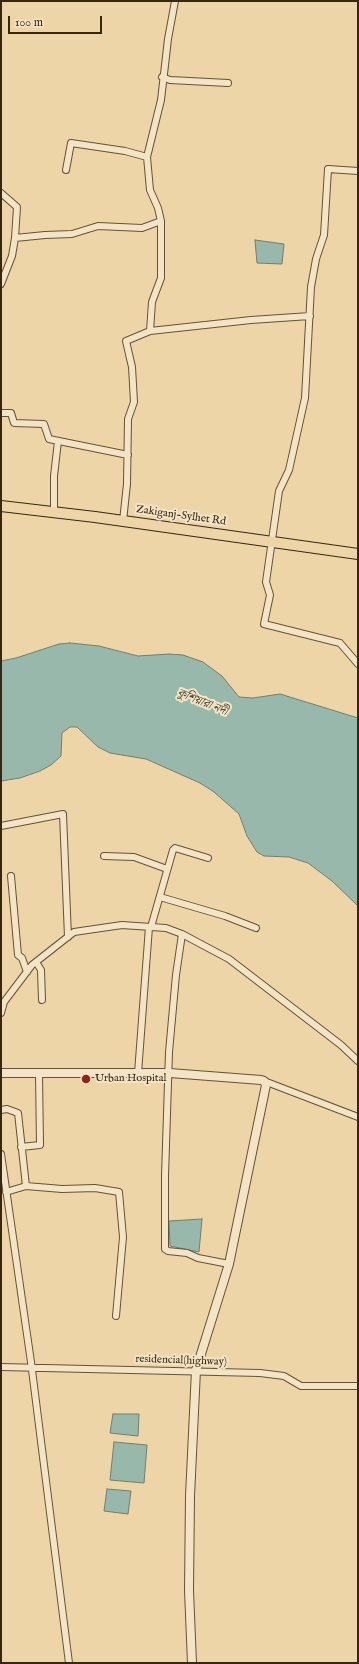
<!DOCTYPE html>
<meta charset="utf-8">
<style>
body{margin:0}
#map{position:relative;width:359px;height:1664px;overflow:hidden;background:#edd5a7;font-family:"IM FELL English",serif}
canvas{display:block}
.frame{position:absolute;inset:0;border:2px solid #372712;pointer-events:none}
.scale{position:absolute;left:8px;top:16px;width:94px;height:18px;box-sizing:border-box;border:2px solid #372712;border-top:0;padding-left:5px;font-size:12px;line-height:14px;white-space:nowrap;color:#372712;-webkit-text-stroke:3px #f3e4c6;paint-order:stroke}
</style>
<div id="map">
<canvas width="359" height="1664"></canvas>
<div class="frame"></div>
<div class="scale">100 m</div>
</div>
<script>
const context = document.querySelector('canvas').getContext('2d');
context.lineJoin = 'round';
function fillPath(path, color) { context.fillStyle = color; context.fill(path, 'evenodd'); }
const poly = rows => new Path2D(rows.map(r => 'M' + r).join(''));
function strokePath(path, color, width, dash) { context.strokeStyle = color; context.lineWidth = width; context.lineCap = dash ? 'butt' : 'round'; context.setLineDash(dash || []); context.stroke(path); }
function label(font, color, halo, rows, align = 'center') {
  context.font = font + ' "IM FELL English","Noto Serif Bengali",serif'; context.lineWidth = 4; context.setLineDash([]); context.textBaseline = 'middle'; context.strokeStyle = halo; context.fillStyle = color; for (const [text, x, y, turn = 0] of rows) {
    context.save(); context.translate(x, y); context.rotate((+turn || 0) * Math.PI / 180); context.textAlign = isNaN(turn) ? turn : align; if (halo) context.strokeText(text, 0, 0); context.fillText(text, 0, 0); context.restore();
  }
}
const water = poly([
 [255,240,284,244,282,264,257,263,255,240],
 [70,643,99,646,138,656,169,654,183,655,203,662,222,676,239,697,253,698,280,694,358,718,358,906,332,881,308,863,289,857,264,856,257,852,247,836,239,814,214,792,200,783,146,759,110,753,98,747,77,727,70,727,62,733,61,756,51,765,40,771,20,778,1,781,1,661,16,658,59,644,70,643],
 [202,1219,199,1252,170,1246,169,1221,202,1219],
 [113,1414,139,1414,138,1436,110,1433,113,1414],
 [114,1442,147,1445,144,1483,110,1480,114,1442],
 [107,1489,131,1491,128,1514,104,1511,107,1489]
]);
fillPath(water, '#99b8ac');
strokePath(water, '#727e6e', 1);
const minor = poly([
 [162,77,170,80,228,83],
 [66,170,71,143,125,151,147,157],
 [358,171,328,169,324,235,316,259,311,287,305,398,289,470,279,491,266,582,270,595,264,624,340,643,358,664],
 [1,193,17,207,15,238,45,235,72,234,98,226,142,228,161,221],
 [1,284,12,256,15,238],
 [150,331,152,302,161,278,161,221,158,208,150,190,147,157,161,100,168,39,175,1],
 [1,413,11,413,14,423,44,424,49,439,128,455],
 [54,512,54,476,58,441],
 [123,521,127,484,128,419,134,402,132,367,126,341,150,331,251,320,310,316],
 [1,826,63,814,68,937],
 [104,856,134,857,167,869],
 [11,876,18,955,22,958,27,972],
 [160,897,225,916,256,928],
 [151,927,173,850,175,848,208,858],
 [182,934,176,975,169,1052,165,1176,165,1249,168,1251,187,1253,198,1258,229,1264],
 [36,962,41,970,42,1000],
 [1,1013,4,1002,32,965,74,932,122,925,166,928,182,934,229,959,341,1045,358,1061],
 [138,1073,149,927],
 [264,1081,358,1117],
 [1,1110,7,1109,18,1113,26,1186,6,1192],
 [21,1147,40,1145,39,1073],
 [1,1154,31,1362,69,1663],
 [26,1186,62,1189,95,1188,119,1192,123,1237,116,1316],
 [1,1367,260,1373,284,1376,301,1386,358,1386]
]);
const tertiary = poly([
 [1,1073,170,1073,261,1080,264,1081,266,1085,229,1264,196,1370,190,1496,189,1590,192,1663]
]);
const primary = poly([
 [1,506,95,517,358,554]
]);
strokePath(minor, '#645237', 8);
strokePath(tertiary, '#645237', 10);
strokePath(primary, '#372712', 12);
strokePath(minor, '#f3e4c6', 6);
strokePath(tertiary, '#f3e4c6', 8);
strokePath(primary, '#edd5a7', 10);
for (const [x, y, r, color] of [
 [86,1079,5,"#8f2418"]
]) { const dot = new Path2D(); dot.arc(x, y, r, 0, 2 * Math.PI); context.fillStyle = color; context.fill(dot); strokePath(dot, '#f3e4c6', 1.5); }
label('11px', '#372712', '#f3e4c6', [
 ["Zakiganj-Sylhet Rd",181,516,8],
 ["residencial(highway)",181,1361,2]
]);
label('11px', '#372712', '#f3e4c6', [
 ["Urban Hospital",95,1079]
], 'left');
label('italic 12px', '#504b38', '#f3e4c6', [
 ["কুশিয়ারা নদী",202,703,22]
]);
</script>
